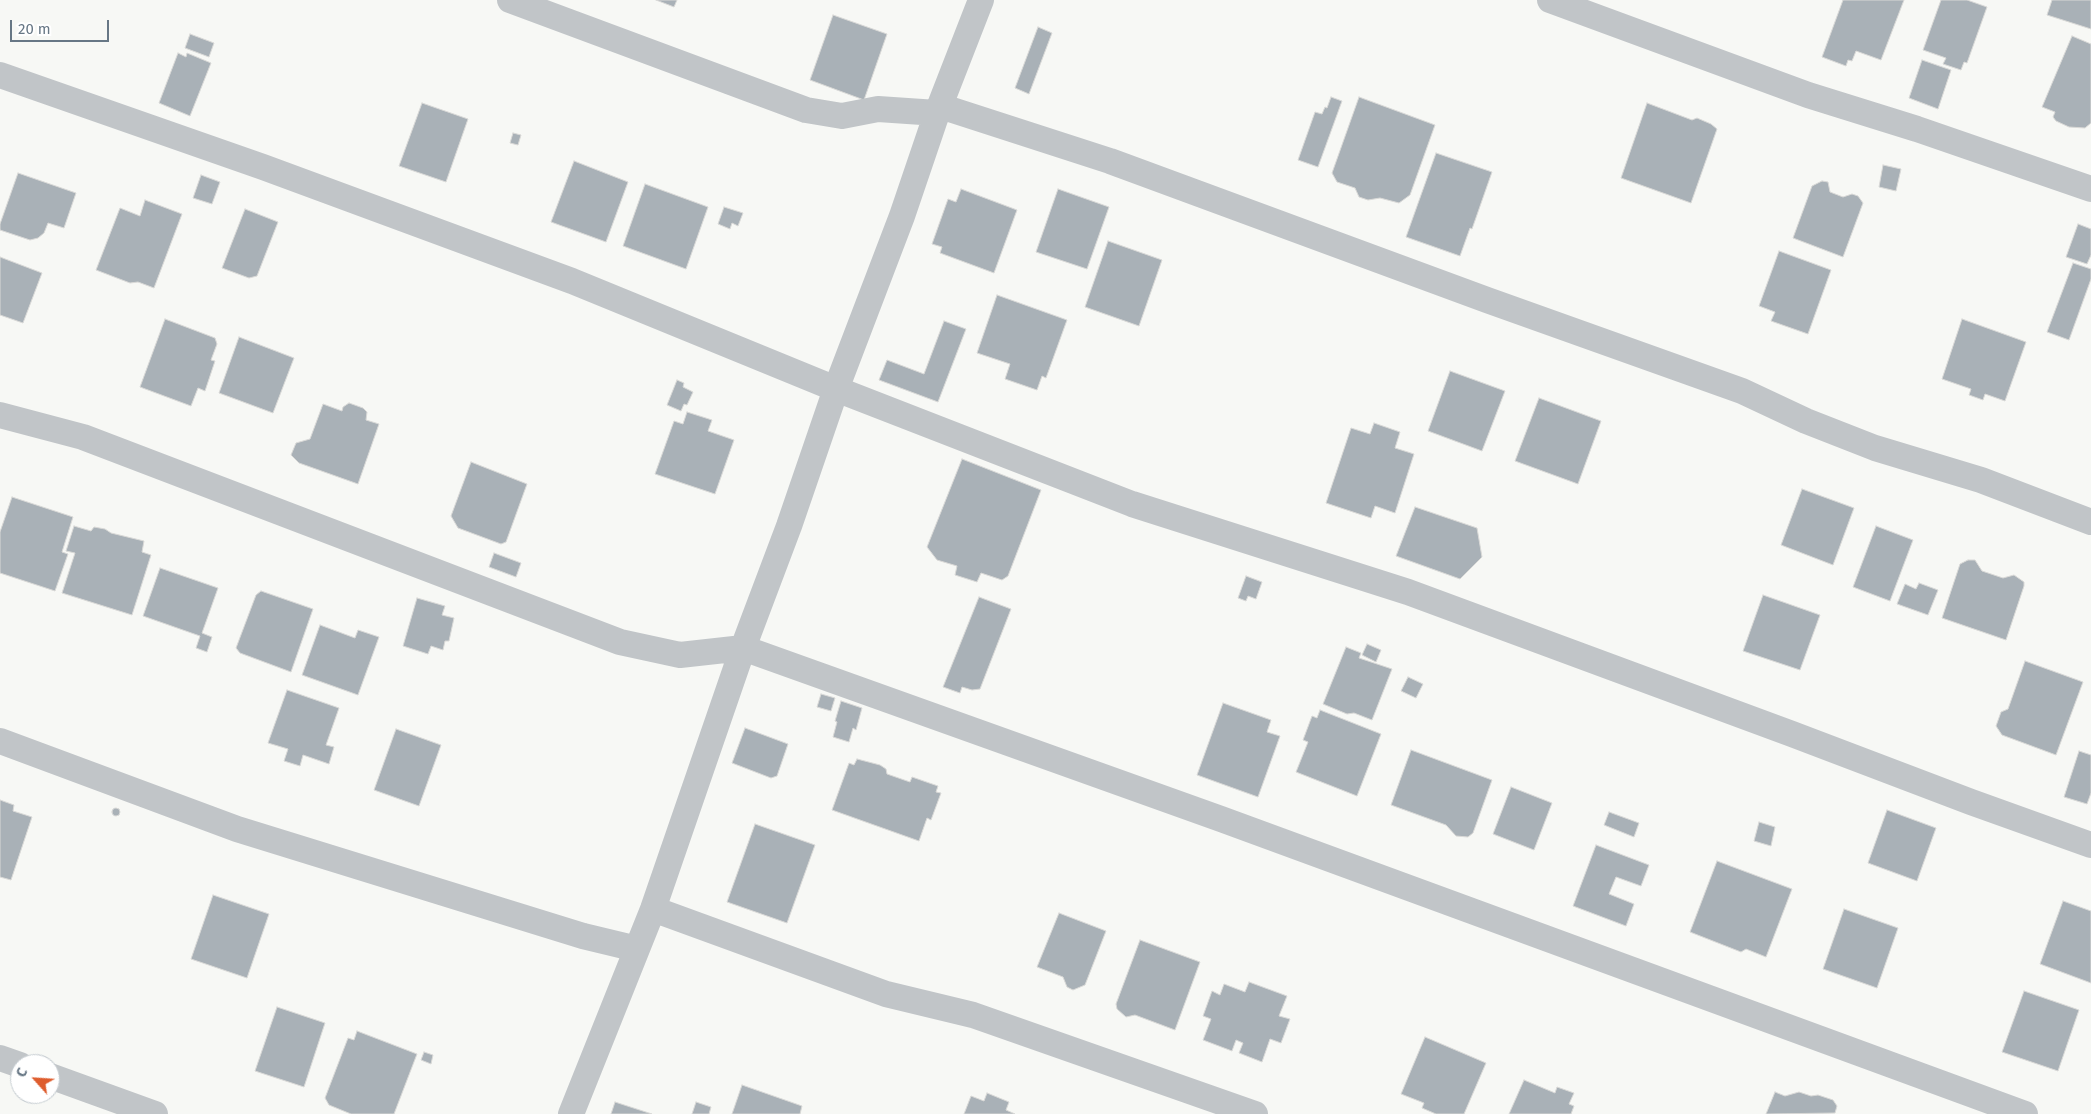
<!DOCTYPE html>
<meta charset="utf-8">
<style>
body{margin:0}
#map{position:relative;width:2091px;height:1114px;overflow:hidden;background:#f7f8f5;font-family:"Fira Sans",sans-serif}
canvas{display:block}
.north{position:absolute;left:10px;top:1054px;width:50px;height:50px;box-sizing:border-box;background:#fff;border:1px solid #c2c9ce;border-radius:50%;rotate:296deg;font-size:14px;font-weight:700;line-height:20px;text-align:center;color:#677785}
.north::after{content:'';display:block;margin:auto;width:18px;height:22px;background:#de5d2e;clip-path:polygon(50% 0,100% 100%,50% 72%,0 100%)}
.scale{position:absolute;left:10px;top:20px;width:99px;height:22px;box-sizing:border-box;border:2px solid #677785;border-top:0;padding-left:6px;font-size:15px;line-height:18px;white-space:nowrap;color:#677785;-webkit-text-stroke:4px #fff;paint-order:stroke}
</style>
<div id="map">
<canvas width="2091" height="1114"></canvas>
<div class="north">С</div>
<div class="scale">20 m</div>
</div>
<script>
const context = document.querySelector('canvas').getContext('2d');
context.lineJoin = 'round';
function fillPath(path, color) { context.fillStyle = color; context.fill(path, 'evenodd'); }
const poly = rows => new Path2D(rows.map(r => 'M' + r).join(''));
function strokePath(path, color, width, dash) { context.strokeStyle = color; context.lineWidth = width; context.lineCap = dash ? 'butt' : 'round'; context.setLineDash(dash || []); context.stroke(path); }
const building = poly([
 [656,0,677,0,674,7,656,0],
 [1843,0,1904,0,1881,60,1856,51,1852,61,1848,60,1846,66,1822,57,1843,0],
 [1941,0,1967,0,1987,7,1967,63,1964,62,1961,70,1943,64,1946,58,1923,50,1941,0],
 [2052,0,2091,0,2091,29,2047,15,2052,0],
 [833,15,887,34,864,100,810,80,833,15],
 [1038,27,1052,33,1029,94,1015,88,1038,27],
 [190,34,214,43,209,57,185,48,190,34],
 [2072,36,2091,44,2091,123,2085,128,2069,127,2056,121,2053,117,2055,112,2042,107,2072,36],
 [178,53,186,57,187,53,211,63,190,116,159,103,178,53],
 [1922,60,1951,70,1938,109,1909,98,1922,60],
 [1331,97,1342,101,1318,167,1298,160,1315,112,1322,114,1325,107,1327,108,1331,97],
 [1359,97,1435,125,1410,195,1399,203,1380,198,1368,200,1359,197,1355,188,1337,182,1332,173,1359,97],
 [422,103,468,119,446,182,399,166,422,103],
 [1647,103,1692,120,1697,118,1711,124,1717,129,1691,203,1621,178,1647,103],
 [513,133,521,135,518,145,510,143,513,133],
 [1436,153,1492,172,1472,229,1470,228,1460,256,1406,237,1436,153],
 [574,161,628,182,606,242,551,222,574,161],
 [1883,165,1901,169,1896,191,1879,187,1883,165],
 [18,173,76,193,64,228,48,223,44,233,38,238,30,240,0,230,0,224,18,173],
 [201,175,220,182,212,204,193,198,201,175],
 [1822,181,1828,182,1830,192,1843,197,1852,194,1858,196,1863,203,1843,257,1793,238,1812,186,1822,181],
 [645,184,708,207,686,269,623,246,645,184],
 [961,189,1017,210,994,273,940,253,942,247,932,244,948,199,956,202,961,189],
 [1058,189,1109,207,1087,269,1036,252,1058,189],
 [145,200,182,214,154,288,138,282,130,283,96,270,120,208,140,216,145,200],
 [724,207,743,213,738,226,732,223,730,229,718,224,724,207],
 [245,209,278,222,257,276,249,278,222,268,245,209],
 [2078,224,2091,229,2091,255,2087,264,2066,257,2078,224],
 [1108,241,1162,260,1139,326,1085,307,1108,241],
 [1779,251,1831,270,1808,334,1771,321,1775,312,1759,306,1779,251],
 [0,257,42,273,23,323,0,315,0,257],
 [2073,263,2091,269,2091,279,2069,340,2047,332,2073,263],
 [997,295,1067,320,1046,378,1042,376,1037,390,1005,379,1010,364,977,353,997,295],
 [165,319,215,338,217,344,211,360,215,361,205,391,198,388,191,406,140,387,165,319],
 [1962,319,2026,342,2005,401,1985,394,1983,400,1969,395,1971,389,1942,379,1962,319],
 [944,321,966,329,938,402,879,380,887,360,924,374,944,321],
 [239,337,294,358,273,413,219,393,239,337],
 [1450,371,1505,391,1482,451,1428,431,1450,371],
 [677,380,684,383,683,387,693,392,687,405,684,404,681,411,667,405,677,380],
 [1539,398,1601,421,1578,484,1515,461,1539,398],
 [349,403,363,408,367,412,366,420,379,424,358,484,299,463,291,455,296,443,310,439,323,404,342,411,343,407,349,403],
 [687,412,712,420,708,431,734,440,715,494,655,474,674,421,683,424,687,412],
 [1374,423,1400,432,1395,448,1414,454,1395,513,1375,506,1371,518,1326,503,1351,428,1370,434,1374,423],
 [962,459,1041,490,1008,576,1002,580,981,573,977,582,955,575,957,566,937,560,927,547,962,459],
 [471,462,527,484,506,542,501,544,458,528,451,516,471,462],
 [1802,489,1854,508,1833,565,1781,545,1802,489],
 [12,497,73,517,62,552,68,554,55,591,0,573,0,532,12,497],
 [1415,507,1477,528,1482,557,1460,579,1396,556,1415,507],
 [74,526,91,531,94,527,105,529,111,533,144,541,142,552,151,555,132,615,62,593,75,553,66,551,74,526],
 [1876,526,1913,540,1890,601,1853,587,1876,526],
 [494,553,521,563,516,577,489,567,494,553],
 [1968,560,1975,560,1982,571,2003,578,2014,575,2024,582,2024,586,2006,640,1942,618,1960,564,1968,560],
 [160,568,218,588,202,633,212,637,207,652,196,648,200,636,143,616,160,568],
 [1246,576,1262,582,1256,599,1248,596,1246,601,1238,598,1246,576],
 [1919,583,1938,590,1928,615,1897,604,1905,584,1916,589,1919,583],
 [261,591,313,609,291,672,240,653,236,648,256,595,261,591],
 [1763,595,1820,615,1800,670,1743,651,1763,595],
 [979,597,1011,609,980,689,972,690,962,687,960,693,943,687,979,597],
 [417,598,445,606,442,615,454,618,449,641,445,641,443,650,431,646,428,654,403,646,417,598],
 [320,625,355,638,358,630,379,637,358,695,302,675,320,625],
 [1367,644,1381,650,1376,662,1362,655,1367,644],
 [1346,647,1361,653,1359,658,1392,669,1372,720,1354,713,1347,714,1323,704,1346,647],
 [2025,661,2083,682,2056,755,2002,735,1996,726,2001,712,2008,709,2025,661],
 [1408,677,1423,684,1416,698,1401,691,1408,677],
 [287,690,339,708,326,745,334,747,329,764,303,755,300,766,284,761,288,749,268,743,287,690],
 [821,694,835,698,831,711,817,707,821,694],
 [841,701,862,708,856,730,853,728,849,742,833,737,837,722,835,721,841,701],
 [1223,703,1271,720,1267,732,1280,736,1258,797,1197,775,1223,703],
 [1320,710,1381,734,1357,796,1296,772,1308,742,1303,740,1312,716,1317,718,1320,710],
 [745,728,788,744,777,776,771,778,732,763,745,728],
 [396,729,441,745,419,806,374,790,396,729],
 [1411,750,1492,780,1473,833,1468,837,1456,836,1446,825,1391,805,1411,750],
 [2079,751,2091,755,2091,793,2087,804,2064,797,2079,751],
 [857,759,880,765,886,769,887,774,910,782,912,777,938,786,936,792,941,793,931,820,927,818,919,841,832,810,849,763,854,765,857,759],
 [1511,787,1552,803,1534,850,1493,834,1511,787],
 [0,800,14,805,13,811,32,817,11,880,0,877,0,800],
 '112 812a4 4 0 1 1 8 0a4 4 0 1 1-8 0Z',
 [1887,810,1936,828,1917,881,1868,863,1887,810],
 [1609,812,1639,823,1634,837,1604,825,1609,812],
 [1759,822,1775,827,1771,846,1754,841,1759,822],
 [755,824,815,845,787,923,727,902,755,824],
 [1596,845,1649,865,1641,886,1616,877,1609,894,1634,904,1626,926,1573,906,1596,845],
 [1717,861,1792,889,1766,957,1746,949,1741,952,1690,932,1717,861],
 [213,895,269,914,247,978,191,959,213,895],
 [2063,901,2091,911,2091,983,2040,964,2063,901],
 [1844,909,1898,928,1877,988,1823,969,1844,909],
 [1059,913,1106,931,1085,985,1073,990,1067,987,1063,977,1037,967,1059,913],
 [1140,940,1200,962,1175,1030,1135,1015,1126,1017,1117,1009,1116,1004,1140,940],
 [1249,982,1287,996,1279,1016,1290,1019,1281,1043,1270,1039,1262,1062,1239,1053,1243,1043,1236,1040,1232,1051,1203,1040,1211,1019,1203,1016,1212,991,1220,995,1224,984,1245,992,1249,982],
 [2024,991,2079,1010,2058,1071,2002,1052,2024,991],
 [277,1007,325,1023,304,1087,255,1071,277,1007],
 [357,1031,417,1054,394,1114,351,1114,329,1105,325,1098,348,1038,354,1040,357,1031],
 [1425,1037,1486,1063,1464,1114,1436,1114,1422,1108,1424,1103,1401,1094,1425,1037],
 [424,1052,433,1055,431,1064,421,1060,424,1052],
 [1524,1080,1555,1093,1557,1087,1574,1093,1569,1104,1574,1106,1571,1114,1509,1114,1524,1080],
 [742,1085,802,1106,800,1114,732,1114,742,1085],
 [1775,1092,1785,1096,1799,1092,1811,1096,1818,1095,1833,1100,1837,1106,1835,1113,1766,1114,1775,1092],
 [987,1093,1009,1102,1006,1110,1015,1114,964,1114,971,1096,984,1101,987,1093],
 [615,1102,652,1114,611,1114,615,1102],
 [696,1102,711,1107,709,1114,692,1114,696,1102]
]);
fillPath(building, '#a9b1b7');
strokePath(building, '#d9d9d7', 1);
strokePath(poly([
 [510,0,806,110,842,116,878,109,937,113],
 [1550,0,1808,95,1917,129,2091,189],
 [0,75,263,167,572,281,836,389,1132,504,1408,592,1792,734,1971,802,2091,845],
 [940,106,1110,161,1487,300,1742,391,1806,421,1875,448,1981,480,2091,522],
 [0,415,83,437,620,642,680,655,743,648,1221,819,2025,1114],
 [0,741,237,829,583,936,637,949],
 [653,909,886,994,973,1015,1255,1114],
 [0,1058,20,1065],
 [50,1076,155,1114],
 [571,1114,653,909,743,648,789,526,836,389,902,216,937,113,981,0]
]), '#c1c5c8', 26);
</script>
